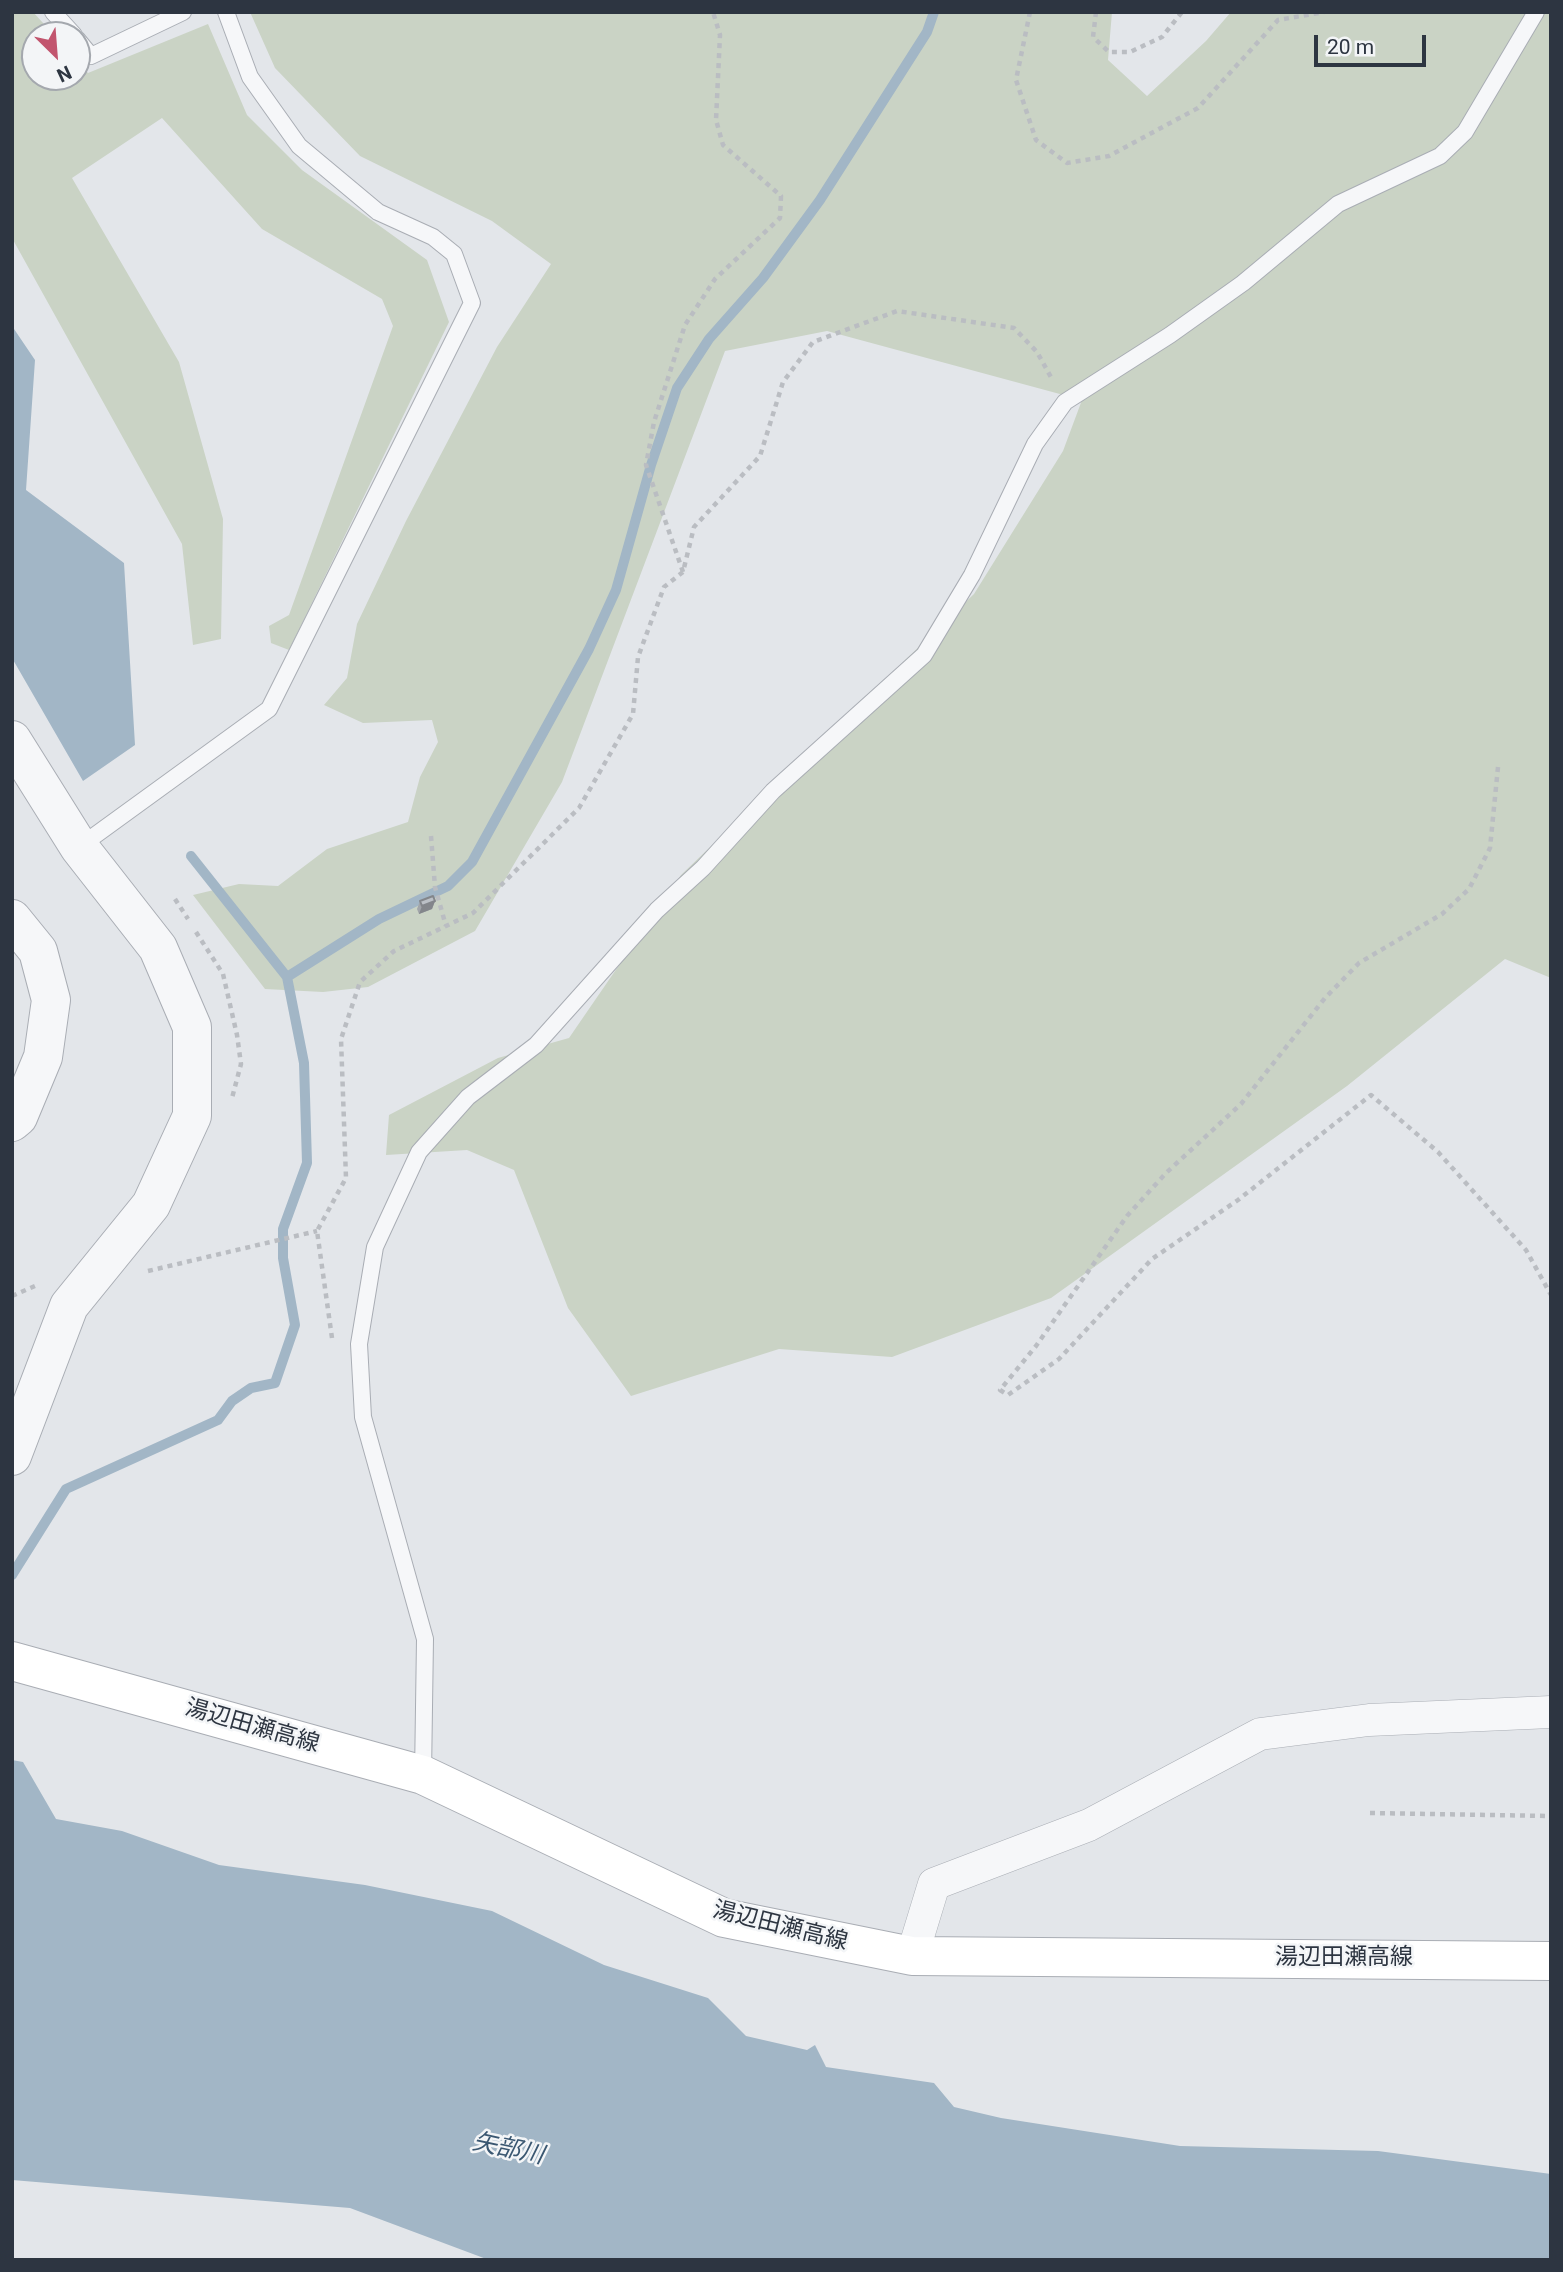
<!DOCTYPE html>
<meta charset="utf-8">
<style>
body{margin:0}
#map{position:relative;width:1563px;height:2272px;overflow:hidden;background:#e3e6ea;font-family:Roboto,sans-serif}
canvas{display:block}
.frame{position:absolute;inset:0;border:14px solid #2d3541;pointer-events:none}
.north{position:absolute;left:21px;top:21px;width:70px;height:70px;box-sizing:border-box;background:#f3f5f7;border:2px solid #a4a8ae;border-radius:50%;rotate:155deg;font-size:19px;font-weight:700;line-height:28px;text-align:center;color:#2d3541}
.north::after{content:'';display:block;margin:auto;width:24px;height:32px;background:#c2556e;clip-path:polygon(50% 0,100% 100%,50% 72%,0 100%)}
.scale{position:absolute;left:1314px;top:35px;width:112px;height:32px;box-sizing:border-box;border:4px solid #2d3541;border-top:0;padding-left:9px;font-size:21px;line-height:24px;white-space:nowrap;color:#2d3541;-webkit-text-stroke:5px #f3f5f7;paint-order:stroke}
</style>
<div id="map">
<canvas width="1563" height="2272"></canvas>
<div class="frame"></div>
<div class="north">N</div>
<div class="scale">20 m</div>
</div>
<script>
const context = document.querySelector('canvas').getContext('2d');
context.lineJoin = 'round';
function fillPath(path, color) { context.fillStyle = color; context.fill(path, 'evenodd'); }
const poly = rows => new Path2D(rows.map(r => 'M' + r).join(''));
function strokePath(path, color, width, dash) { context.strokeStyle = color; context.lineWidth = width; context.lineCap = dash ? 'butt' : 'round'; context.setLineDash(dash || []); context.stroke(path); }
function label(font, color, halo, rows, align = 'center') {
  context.font = font + ' Roboto,"Noto Sans JP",sans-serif'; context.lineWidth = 5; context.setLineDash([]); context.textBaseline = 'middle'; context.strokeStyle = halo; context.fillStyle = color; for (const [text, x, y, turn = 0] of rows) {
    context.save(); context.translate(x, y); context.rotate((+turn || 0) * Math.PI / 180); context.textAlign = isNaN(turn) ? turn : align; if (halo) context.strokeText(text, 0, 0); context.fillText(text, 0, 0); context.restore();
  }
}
fillPath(poly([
 [12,12,33,12,54,35,35,35,35,77,77,77,77,61,88,73,208,24,247,115,302,170,427,260,449,322,289,650,271,643,269,626,289,615,393,326,382,299,262,229,162,118,72,178,179,362,223,519,221,639,193,645,182,544,12,238],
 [250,12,1112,12,1108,60,1147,96,1206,41,1231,12,1551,12,1551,978,1505,959,1347,1086,1051,1298,892,1357,779,1349,631,1396,568,1308,514,1170,467,1150,386,1155,389,1115,498,1058,569,1038,681,875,974,594,1063,451,1082,400,827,331,725,351,562,782,475,931,368,987,323,992,265,989,193,895,239,884,278,886,327,849,408,822,420,777,438,742,432,720,363,723,324,705,347,678,357,624,406,521,497,347,551,264,492,221,360,156,275,68]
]), '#cad3c5');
fillPath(poly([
 [12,326,35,360,26,490,124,563,135,745,83,781,12,658],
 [12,1760,23,1762,56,1819,122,1831,219,1865,365,1885,492,1911,604,1965,708,1998,746,2036,807,2050,815,2045,826,2067,934,2083,954,2107,1001,2118,1180,2146,1378,2151,1551,2174,1551,2260,489,2260,350,2208,12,2180]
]), '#a2b6c6');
strokePath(poly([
 [191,856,287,977],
 [12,1575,66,1489,218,1420,232,1401,251,1388,275,1383,295,1325,283,1258,283,1229,307,1163,304,1063,287,977,379,919,448,886,472,862,589,649,616,590,651,465,677,388,709,339,763,278,820,200,927,32,934,12]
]), '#a2b6c6', 10);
const service = poly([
 [53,12,74,35],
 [77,39,91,56,183,12],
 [79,847,269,709,472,303,454,254,433,237,378,212,299,146,250,77,226,12],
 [423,1775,425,1639,363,1417,359,1344,375,1247,419,1152,468,1097,536,1045,657,910,703,868,773,791,924,655,972,575,1035,444,1065,402,1170,335,1243,283,1338,204,1440,156,1465,132,1536,12]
]);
const minor = poly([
 [912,1956,934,1884,1089,1825,1260,1734,1369,1720,1551,1712]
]);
const tertiary = poly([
 [12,740,79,847,158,948,192,1027,192,1116,151,1205,69,1306,12,1456],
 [12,919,38,951,51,1000,43,1057,18,1117,12,1122]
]);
const secondary = poly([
 [12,1661,423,1775,724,1918,912,1956,1551,1961]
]);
strokePath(service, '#a9adb4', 18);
strokePath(minor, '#a9adb4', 33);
strokePath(tertiary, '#a9adb4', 40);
strokePath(secondary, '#a9adb4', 40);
strokePath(poly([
 [1030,12,1016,80,1036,140,1067,163,1109,156,1198,108,1278,20,1324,12],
 [1096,12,1093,37,1109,52,1130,52,1162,37,1182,12],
 [683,572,646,465,654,422,685,325,715,279,780,218,781,196,723,145,716,120,720,35,713,12],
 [1498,767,1490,848,1469,889,1442,914,1359,963,1325,998,1241,1104,1166,1173,1127,1216,1036,1346,1000,1390,1008,1395,1059,1359,1152,1259,1238,1200,1371,1095,1438,1152,1526,1250,1551,1295],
 [431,836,435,887,446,926],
 [175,899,188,919],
 [196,932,223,974,237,1035,241,1064,232,1098],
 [148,1271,317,1231],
 [12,1296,35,1286],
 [332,1338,317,1231,346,1178,341,1039,360,982,394,951,473,913,579,808,633,714,638,657,664,587,683,572,694,527,760,456,783,382,813,342,897,311,1014,328,1037,352,1052,379],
 [1370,1813,1551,1816]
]), '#babdc2', 4.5, [5, 5]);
strokePath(service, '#f6f7f9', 16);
strokePath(minor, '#f6f7f9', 32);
strokePath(tertiary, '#f6f7f9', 38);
strokePath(secondary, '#fff', 38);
fillPath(poly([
 [420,901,435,901,432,909,419,914,417,909]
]), '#a1a5aa');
fillPath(poly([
 [435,901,432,909,419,914,422,906]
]), '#83868b');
const building = poly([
 [433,896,435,901,422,906,420,901,433,896]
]);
fillPath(building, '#bbc0c6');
strokePath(building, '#83868b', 2);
label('23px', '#2d3541', '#f3f5f7', [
 ["湯辺田瀬高線",252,1727,16],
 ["湯辺田瀬高線",780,1927,14],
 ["湯辺田瀬高線",1344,1958]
]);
label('italic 24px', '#3a5771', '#f3f5f7', [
 ["矢部川",508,2150,12]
]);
</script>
